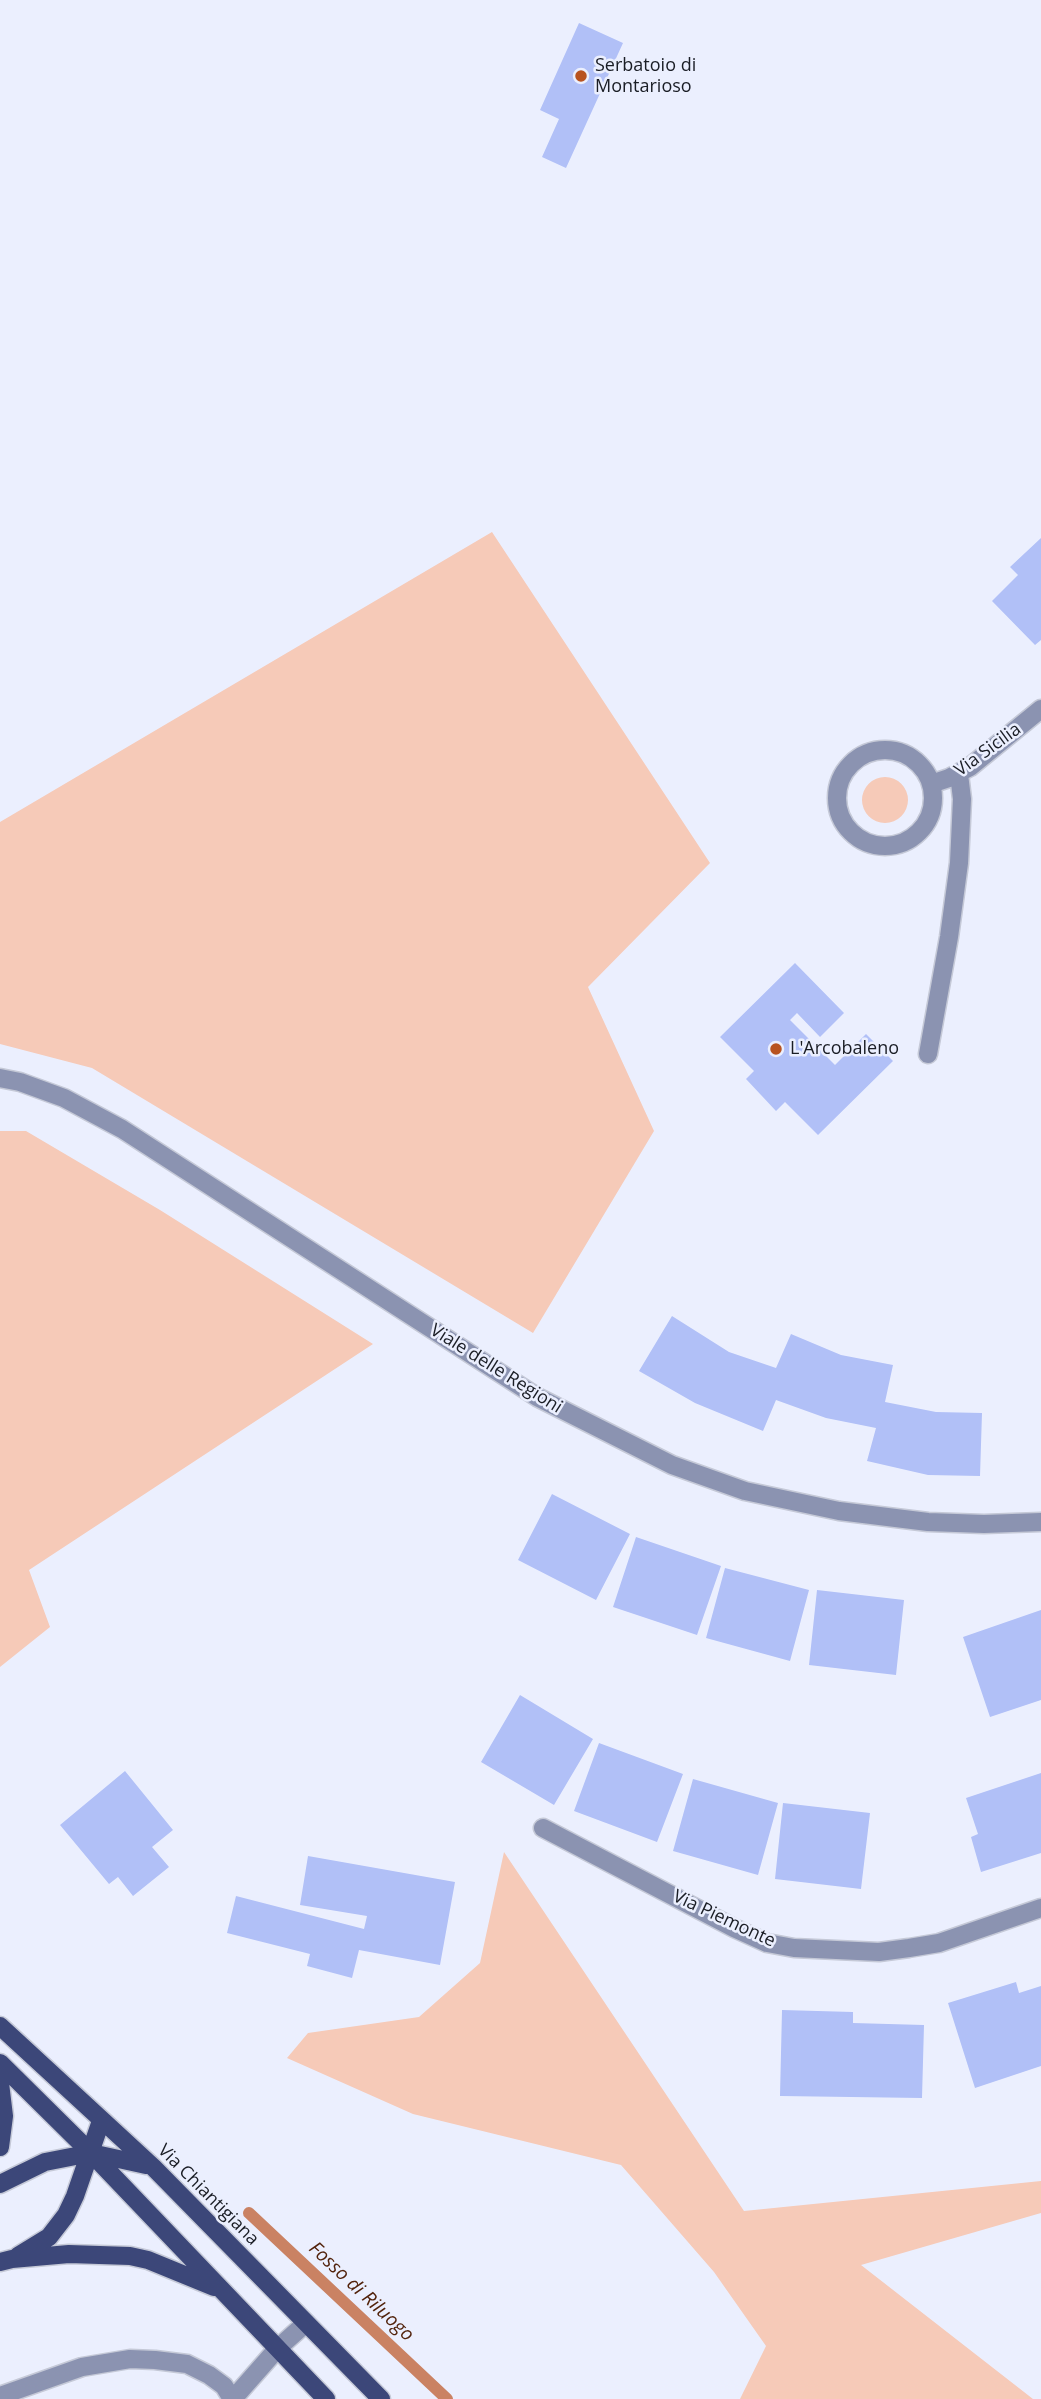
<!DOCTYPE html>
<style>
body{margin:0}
canvas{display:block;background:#ebeffe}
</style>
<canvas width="1041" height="2399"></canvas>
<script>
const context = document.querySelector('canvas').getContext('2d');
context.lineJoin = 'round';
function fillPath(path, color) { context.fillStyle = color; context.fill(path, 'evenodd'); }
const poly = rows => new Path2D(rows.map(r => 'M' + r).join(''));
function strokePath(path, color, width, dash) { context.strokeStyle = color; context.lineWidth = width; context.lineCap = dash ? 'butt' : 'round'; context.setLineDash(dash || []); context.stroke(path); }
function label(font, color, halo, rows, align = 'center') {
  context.font = font + ' "Open Sans",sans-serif'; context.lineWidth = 5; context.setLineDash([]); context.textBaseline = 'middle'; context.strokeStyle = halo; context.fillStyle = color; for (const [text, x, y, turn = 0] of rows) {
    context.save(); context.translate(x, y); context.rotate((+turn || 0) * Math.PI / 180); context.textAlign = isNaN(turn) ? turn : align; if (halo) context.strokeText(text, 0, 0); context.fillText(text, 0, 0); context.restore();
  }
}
fillPath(poly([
 [492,532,710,863,588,987,654,1131,533,1333,92,1068,0,1044,0,822],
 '862 800a23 23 0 1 1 46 0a23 23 0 1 1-46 0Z',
 [0,1131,26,1131,160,1210,373,1344,29,1570,50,1627,0,1667],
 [504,1852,744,2211,1041,2181,1041,2213,861,2265,1033,2399,740,2399,766,2346,714,2272,621,2165,413,2114,287,2058,308,2033,419,2017,480,1963]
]), '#f6cab8');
strokePath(poly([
 [249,2213,447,2399]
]), '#ca8263', 12);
fillPath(poly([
 [579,23,623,43,566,168,542,157,559,119,540,110],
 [1041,538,1041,640,1035,645,992,601,1018,575,1010,567],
 [795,963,844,1013,820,1037,797,1013,790,1020,835,1065,866,1034,893,1061,818,1135,785,1102,776,1111,746,1079,754,1071,720,1037],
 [672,1316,729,1352,776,1368,791,1334,841,1355,893,1365,885,1402,936,1412,982,1413,980,1476,928,1475,867,1461,876,1428,826,1418,776,1400,763,1431,695,1403,639,1371],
 [552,1494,630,1534,596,1600,518,1560],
 [636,1537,721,1566,697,1635,613,1607],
 [725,1568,809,1590,790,1661,706,1638],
 [817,1590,904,1600,896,1675,809,1665],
 [1041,1610,1041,1700,990,1717,963,1637],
 [520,1695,593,1739,554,1805,481,1762],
 [599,1743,683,1774,657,1842,574,1811],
 [125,1771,173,1830,152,1847,169,1867,133,1896,118,1877,109,1884,60,1825],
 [1041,1773,1041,1853,981,1872,971,1837,978,1834,966,1798],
 [693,1779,778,1803,758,1875,673,1851],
 [783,1803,870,1813,861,1889,775,1879],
 [308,1856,455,1882,440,1965,359,1950,352,1978,307,1966,310,1954,227,1933,236,1896,364,1929,367,1916,300,1905],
 [1016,1982,1019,1993,1041,1986,1041,2066,975,2088,948,2003],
 [782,2010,853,2012,853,2023,924,2025,922,2098,780,2096]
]), '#b1c0f7');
const minor = poly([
 '837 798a48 48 0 1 1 96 0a48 48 0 1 1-96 0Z',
 [931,784,949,778,970,767,1041,709],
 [928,1054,949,937,959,863,962,799,959,774],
 [0,1078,20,1082,64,1098,122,1129,537,1397,672,1465,745,1491,839,1511,928,1522,984,1524,1041,1522],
 [543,1828,734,1928,767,1943,794,1948,879,1952,909,1948,939,1943,1041,1908],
 [0,2396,82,2367,130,2359,155,2360,187,2364,209,2375,224,2386,232,2399],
 [233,2399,277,2349,306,2323]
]);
const major = poly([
 [0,2026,153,2167,381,2399],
 [0,2063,91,2153,326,2399],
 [0,2083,4,2116,0,2147],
 [0,2184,45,2162,91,2153,146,2165],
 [18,2256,49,2237,66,2215,75,2196,101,2121],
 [0,2262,12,2259,69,2254,130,2256,148,2260,214,2287]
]);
strokePath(minor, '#c5c9d7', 21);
strokePath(major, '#c5c9d7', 21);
strokePath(minor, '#8b93b1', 18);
strokePath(major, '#3c4779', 18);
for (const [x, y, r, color] of [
 [581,76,7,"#b85320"],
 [776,1049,7,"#b85320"]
]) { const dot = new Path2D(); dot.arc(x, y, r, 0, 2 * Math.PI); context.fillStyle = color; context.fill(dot); strokePath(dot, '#ebeffe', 2.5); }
label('18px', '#1a1d25', '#ebeffe', [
 ["Serbatoio di",595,66],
 ["Montarioso",595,87],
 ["L'Arcobaleno",790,1049]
], 'left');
label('18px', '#1a1d25', '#ebeffe', [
 ["Via Sicilia",988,750,-36],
 ["Viale delle Regioni",496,1369,32],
 ["Via Piemonte",724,1919,25],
 ["Via Chiantigiana",208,2195,45]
]);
label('italic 19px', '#52230c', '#ebeffe', [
 ["Fosso di Riluogo",361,2292,43]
]);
</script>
